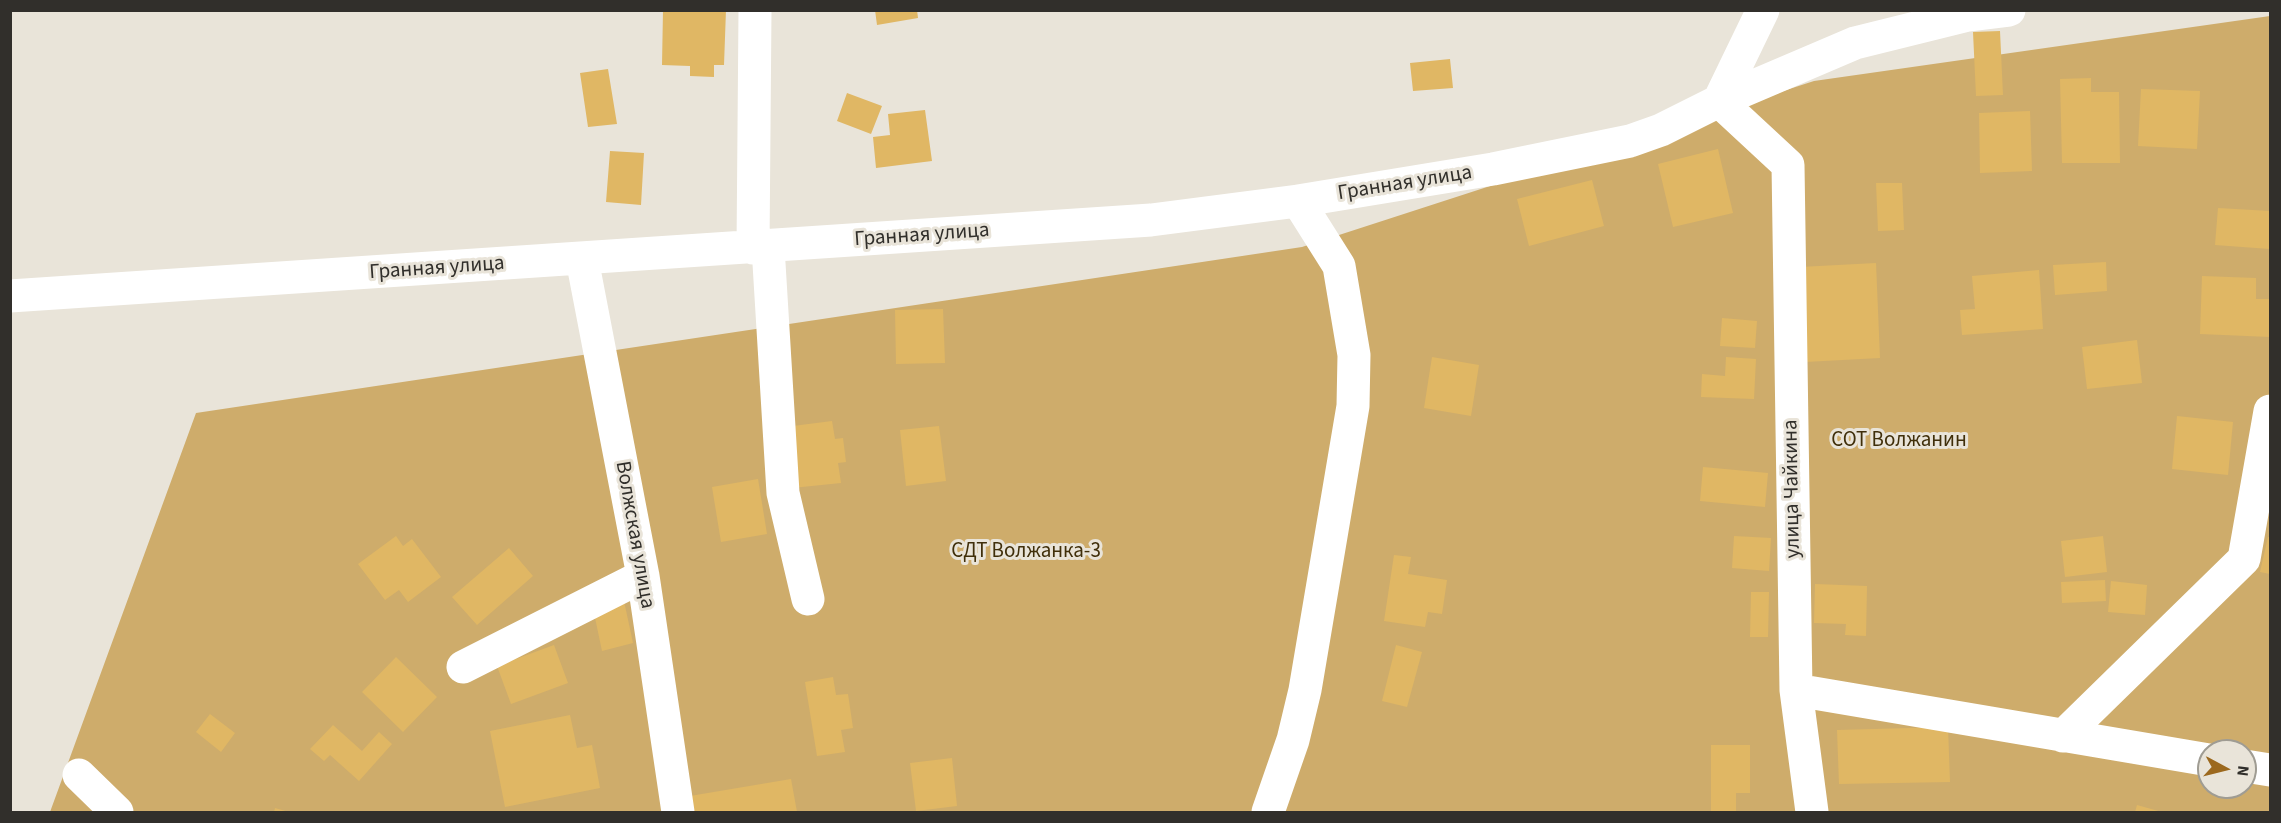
<!DOCTYPE html>
<meta charset="utf-8">
<style>
body{margin:0}
#map{position:relative;width:2281px;height:823px;overflow:hidden;background:#e9e4d9;font-family:"Source Sans 3",sans-serif}
canvas{display:block}
.frame{position:absolute;inset:0;border:12px solid #312f2b;pointer-events:none}
.north{position:absolute;left:2197px;top:739px;width:60px;height:60px;box-sizing:border-box;background:#e9e4d9;border:2px solid #9f9c93;border-radius:50%;rotate:97deg;font-size:16px;font-weight:700;line-height:24px;text-align:center;color:#312f2b}
.north::after{content:'';display:block;margin:auto;width:21px;height:27px;background:#9c691e;clip-path:polygon(50% 0,100% 100%,50% 72%,0 100%)}
</style>
<div id="map">
<canvas width="2281" height="823"></canvas>
<div class="frame"></div>
<div class="north">N</div>
</div>
<script>
const context = document.querySelector('canvas').getContext('2d');
context.lineJoin = 'round';
function fillPath(path, color) { context.fillStyle = color; context.fill(path, 'evenodd'); }
const poly = rows => new Path2D(rows.map(r => 'M' + r).join(''));
function strokePath(path, color, width, dash) { context.strokeStyle = color; context.lineWidth = width; context.lineCap = dash ? 'butt' : 'round'; context.setLineDash(dash || []); context.stroke(path); }
function label(font, color, halo, rows, align = 'center') {
  context.font = font + ' "Source Sans 3",sans-serif'; context.lineWidth = 6; context.setLineDash([]); context.textBaseline = 'middle'; context.strokeStyle = halo; context.fillStyle = color; for (const [text, x, y, turn = 0] of rows) {
    context.save(); context.translate(x, y); context.rotate((+turn || 0) * Math.PI / 180); context.textAlign = isNaN(turn) ? turn : align; if (halo) context.strokeText(text, 0, 0); context.fillText(text, 0, 0); context.restore();
  }
}
fillPath(poly([
 [2270,16,2270,812,50,812,196,413,1302,247,1814,81],
 [2209,751,2245,751,2245,787,2209,787]
]), '#ceac6b');
fillPath(poly([
 [663,10,726,10,724,65,714,65,714,77,690,76,690,66,662,65],
 [875,10,917,10,918,18,877,25],
 [2000,31,2003,95,1976,96,1973,32],
 [1450,59,1453,88,1413,91,1410,63],
 [608,69,617,124,588,127,580,73],
 [2091,78,2091,92,2119,92,2120,163,2062,163,2060,79],
 [2141,89,2200,91,2197,149,2138,146],
 [847,93,882,106,871,134,837,121],
 [925,110,932,161,876,168,873,137,890,135,888,114],
 [2030,111,2032,171,1980,173,1979,113],
 [1718,149,1733,213,1673,227,1658,164],
 [610,151,644,153,641,205,606,202],
 [1592,180,1604,226,1529,246,1517,199],
 [1876,183,1902,183,1904,230,1878,231],
 [2218,208,2270,211,2270,249,2215,245],
 [2106,262,2107,291,2055,295,2053,265],
 [1876,263,1880,358,1805,362,1800,267],
 [2039,270,2043,329,1962,335,1960,310,1975,309,1972,276],
 [2202,276,2256,278,2256,299,2270,299,2270,337,2200,334],
 [943,309,945,363,896,364,895,310],
 [1722,318,1757,321,1755,348,1720,346],
 [2137,340,2142,383,2087,389,2082,347],
 [1432,357,1479,365,1471,416,1424,408],
 [1726,357,1756,359,1754,399,1701,397,1702,374,1725,376],
 [2177,416,2233,422,2228,475,2172,469],
 [832,421,835,439,843,438,846,462,838,463,841,483,792,488,785,427],
 [939,426,946,481,906,486,900,430],
 [1703,467,1768,473,1765,507,1700,501],
 [758,479,767,534,721,542,712,487],
 [396,536,403,546,412,539,441,577,408,602,399,590,385,600,358,564],
 [1734,536,1771,538,1769,571,1732,568],
 [2103,536,2107,572,2065,577,2061,541],
 [2268,537,2270,537,2270,574,2260,572],
 [509,548,533,576,477,625,452,597],
 [1394,555,1411,557,1408,574,1447,580,1442,614,1428,612,1425,627,1384,621],
 [2105,580,2106,601,2062,603,2061,582],
 [2111,581,2147,585,2145,615,2108,612],
 [1815,584,1867,586,1866,636,1845,635,1846,624,1814,623],
 [1751,592,1769,592,1768,637,1750,637],
 [624,601,633,643,602,651,593,608],
 [554,645,568,683,511,704,497,666],
 [1396,645,1422,652,1407,707,1382,701],
 [396,657,437,697,403,732,362,692],
 [833,677,836,695,848,694,853,728,841,730,845,752,817,756,805,682],
 [210,714,235,733,221,752,196,732],
 [570,715,577,748,592,745,600,788,505,807,490,731],
 [333,725,362,751,379,732,392,744,359,781,330,755,324,761,310,749],
 [1948,727,1950,782,1839,784,1837,730],
 [1711,745,1750,745,1750,793,1736,793,1736,812,1711,812],
 [952,758,957,806,916,811,910,763],
 [791,779,797,812,693,812,690,796],
 [2137,805,2162,812,2135,812],
 [275,808,289,812,274,812]
]), '#e0b764');
strokePath(poly([
 [768,247,783,493,808,599],
 [753,248,755,10],
 [582,259,643,576,678,812],
 [10,296,1151,220,1298,201,1493,169,1630,141,1661,130,1719,101,1763,10],
 [463,667,643,576],
 [1796,690,2209,760],
 [2063,736,2244,559,2270,411],
 [2245,766,2270,770],
 [79,775,117,812],
 [1268,812,1293,740,1305,690,1353,406,1354,355,1339,266,1298,201],
 [1812,812,1796,690,1788,165,1719,101,1855,43,1968,15,2009,10]
]), '#fff', 33);
label('21px', '#312f2b', '#e9e4d9', [
 ["Гранная улица",1405,184,-9],
 ["Гранная улица",922,236,-4],
 ["Гранная улица",437,269,-4],
 ["улица Чайкина",1793,489,-91],
 ["Волжская улица",634,535,80]
]);
label('21px', '#402f0a', '#e9e4d9', [
 ["СОТ Волжанин",1899,441],
 ["СДТ Волжанка-3",1026,552]
]);
</script>
